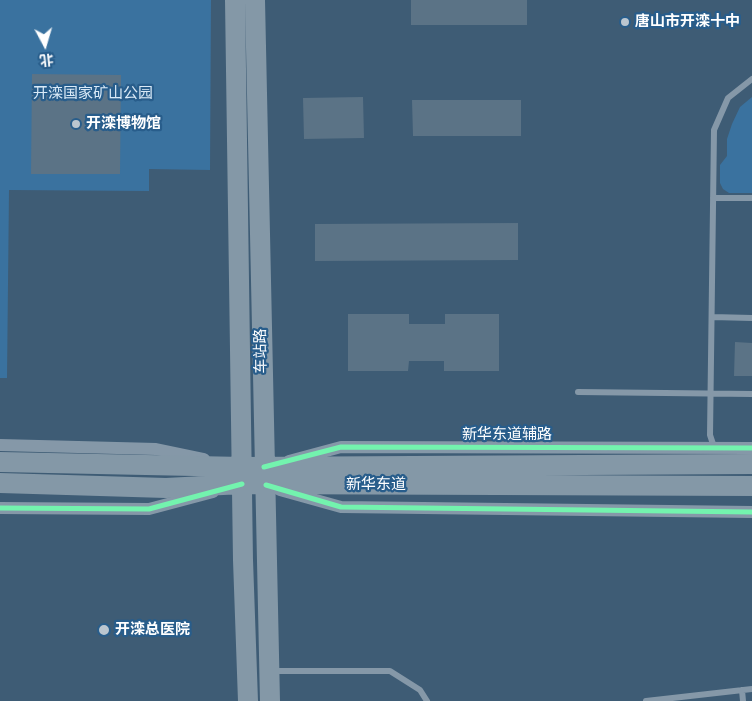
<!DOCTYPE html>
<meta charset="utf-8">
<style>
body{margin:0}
#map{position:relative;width:752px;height:701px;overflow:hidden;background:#3e5c75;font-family:"IBM Plex Sans","Noto Sans SC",sans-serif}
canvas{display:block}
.north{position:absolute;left:20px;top:20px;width:50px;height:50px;-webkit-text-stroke:4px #285d8b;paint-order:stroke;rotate:174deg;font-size:14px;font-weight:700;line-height:20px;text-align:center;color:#fff}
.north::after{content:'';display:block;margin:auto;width:18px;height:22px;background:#fff;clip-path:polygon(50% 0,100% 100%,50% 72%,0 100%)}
</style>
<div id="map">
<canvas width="752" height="701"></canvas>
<div class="north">北</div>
</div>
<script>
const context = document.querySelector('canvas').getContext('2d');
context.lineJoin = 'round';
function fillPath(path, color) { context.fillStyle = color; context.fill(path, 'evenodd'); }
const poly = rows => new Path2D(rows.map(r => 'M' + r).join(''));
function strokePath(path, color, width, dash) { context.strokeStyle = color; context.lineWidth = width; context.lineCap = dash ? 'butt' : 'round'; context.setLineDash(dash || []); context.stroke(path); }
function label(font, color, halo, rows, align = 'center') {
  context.font = font + ' "IBM Plex Sans","Noto Sans SC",sans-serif'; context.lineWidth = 4.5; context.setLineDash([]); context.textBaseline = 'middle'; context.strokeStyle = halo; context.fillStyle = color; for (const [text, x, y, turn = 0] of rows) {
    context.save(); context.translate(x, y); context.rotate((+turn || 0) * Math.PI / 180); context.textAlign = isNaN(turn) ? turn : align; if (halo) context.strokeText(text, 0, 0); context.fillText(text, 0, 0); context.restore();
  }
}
fillPath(poly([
 [0,0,211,0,210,170,149,169,149,191,9,190,7,378,0,378],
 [752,97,752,193,729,193,723,189,720,183,720,165,727,156,727,139,732,124,740,107]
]), '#3a729f');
fillPath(poly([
 [411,0,527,0,527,25,411,25],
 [32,74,121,75,120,174,31,174],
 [363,97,364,138,304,139,303,98],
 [412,100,521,100,521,136,413,136],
 [518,223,518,260,315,261,315,224],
 [348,314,409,314,409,324,445,324,445,314,499,314,499,371,444,371,444,361,409,361,408,371,348,371],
 [735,342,752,343,752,376,734,376]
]), '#5b7386');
strokePath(poly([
 [713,198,752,198],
 [712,317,752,318],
 [578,392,752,394],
 [714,447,710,435,714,130,728,98,752,79],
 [272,671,390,671,420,690,427,701],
 [742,690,743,701],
 [646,701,752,689]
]), '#8598a8', 6);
strokePath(poly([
 [0,445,156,449,204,459],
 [289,461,341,447,752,448],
 [280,490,341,507,752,512],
 [0,508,149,509,213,492]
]), '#8598a8', 12);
strokePath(poly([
 [235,0,243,560,248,701],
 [255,0,270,701],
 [0,462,243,467,752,464],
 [0,483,166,488,242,484,752,486]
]), '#8498a7', 20);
strokePath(poly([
 [264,467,341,447,752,448],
 [266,485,341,507,752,512],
 [0,508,149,509,242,484]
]), '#73f3ae', 5);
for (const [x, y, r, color] of [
 [625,22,5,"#bbc6cf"],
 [76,124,5,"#bbc6cf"],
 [104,630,6,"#bbc6cf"]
]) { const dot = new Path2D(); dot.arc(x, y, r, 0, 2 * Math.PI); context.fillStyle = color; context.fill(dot); strokePath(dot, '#285d8b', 2); }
label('bold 15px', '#fff', '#285d8b', [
 ["唐山市开滦十中",635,22],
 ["开滦博物馆",86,124],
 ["开滦总医院",115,630]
], 'left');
label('15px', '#daeaf7', '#285d8b', [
 ["开滦国家矿山公园",93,94]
]);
label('15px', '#fff', '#285d8b', [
 ["车站路",261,351,-91],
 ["新华东道辅路",507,435],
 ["新华东道",376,485]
]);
</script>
